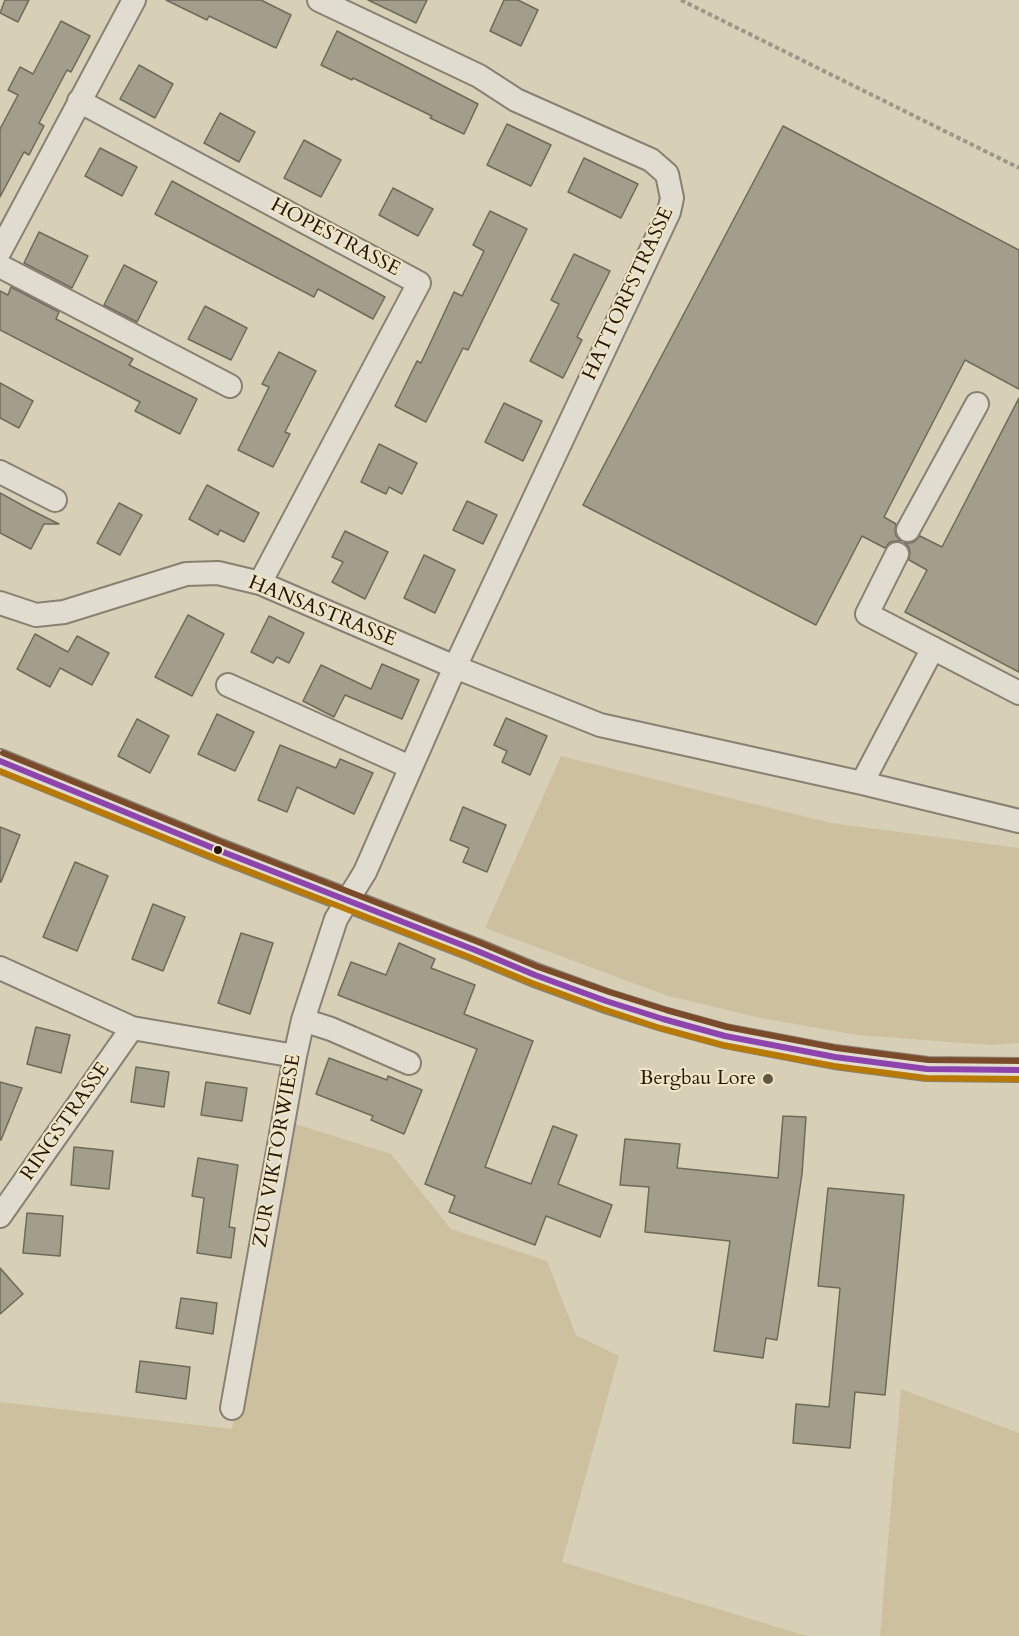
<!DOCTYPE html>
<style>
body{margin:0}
canvas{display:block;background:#d7cfb6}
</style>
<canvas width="1019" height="1636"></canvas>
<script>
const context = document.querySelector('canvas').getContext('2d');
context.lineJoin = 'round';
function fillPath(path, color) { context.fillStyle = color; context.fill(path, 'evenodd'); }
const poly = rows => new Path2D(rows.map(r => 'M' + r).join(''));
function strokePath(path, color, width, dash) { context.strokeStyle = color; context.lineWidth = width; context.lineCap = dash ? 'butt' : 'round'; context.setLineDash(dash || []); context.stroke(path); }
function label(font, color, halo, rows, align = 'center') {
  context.font = font + ' Cardo,serif'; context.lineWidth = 4.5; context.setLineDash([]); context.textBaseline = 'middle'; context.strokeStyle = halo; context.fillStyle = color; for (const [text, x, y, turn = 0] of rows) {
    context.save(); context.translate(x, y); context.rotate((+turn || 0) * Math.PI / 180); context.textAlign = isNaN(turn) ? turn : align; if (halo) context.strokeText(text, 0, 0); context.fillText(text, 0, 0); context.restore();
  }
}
fillPath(poly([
 [561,756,831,823,1019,848,1019,1043,991,1045,857,1035,761,1018,668,996,485,928],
 [289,1122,391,1154,451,1229,547,1261,576,1335,619,1356,562,1562,807,1636,0,1636,0,1402,232,1429],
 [901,1389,1019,1433,1019,1636,880,1636]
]), '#cdc09f');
const building = poly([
 [5,0,29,0,18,22,0,13,5,0],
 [166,0,261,0,291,15,276,48,209,16,207,20,166,0],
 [368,0,427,0,416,23,368,0],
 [504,0,518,0,538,10,521,46,490,31,504,0],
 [61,21,90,36,71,72,67,70,39,123,44,126,29,155,24,152,0,197,0,129,18,95,8,90,20,67,33,74,61,21],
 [337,31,478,104,464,134,430,118,432,116,353,78,352,80,321,65,337,31],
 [139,65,173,84,155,118,120,99,139,65],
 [220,113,255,132,239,162,204,143,220,113],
 [507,124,551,145,531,186,487,165,507,124],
 [783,126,1019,250,1019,389,965,360,884,517,896,524,895,531,896,536,901,541,896,541,890,542,885,548,862,536,816,625,583,505,783,126],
 [304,140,341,160,321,197,284,178,304,140],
 [100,148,137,167,122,196,85,176,100,148],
 [584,158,638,184,621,218,568,192,584,158],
 [172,181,385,297,373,319,318,289,314,297,155,214,172,181],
 [393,188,433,209,418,236,379,215,393,188],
 [490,211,527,229,468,350,463,348,426,422,395,406,417,361,421,363,454,292,462,296,484,251,473,245,490,211],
 [39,232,88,256,72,288,24,263,39,232],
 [574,254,610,271,577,337,582,340,563,378,530,361,559,304,551,300,574,254],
 [124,265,157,282,137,322,104,305,124,265],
 [11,287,59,312,56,319,133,359,129,365,197,399,180,434,135,411,140,402,0,330,0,291,8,295,11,287],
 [205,306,247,328,231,360,188,339,205,306],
 [279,352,316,371,285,432,290,434,273,467,238,450,269,387,262,384,279,352],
 [0,383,33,401,19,428,0,418,0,383],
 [1019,398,1019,672,905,612,927,570,909,560,910,553,909,547,904,542,909,543,914,542,920,536,942,547,1019,398],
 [504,403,542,421,523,461,485,442,504,403],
 [379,444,417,463,402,494,389,487,386,494,361,482,379,444],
 [207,485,259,513,244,542,220,530,218,535,189,519,207,485],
 [0,493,31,510,59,524,44,524,31,549,0,533,0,493],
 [467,501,497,515,483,544,453,530,467,501],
 [119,503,142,515,120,555,97,543,119,503],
 [345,531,388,552,365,599,332,582,343,562,332,557,345,531],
 [424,555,455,570,435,613,404,598,424,555],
 [188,615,224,634,192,696,155,677,188,615],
 [269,616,304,633,289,663,277,657,273,663,251,652,269,616],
 [35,634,68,652,77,636,109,653,92,685,60,668,50,687,17,669,35,634],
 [382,664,419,680,402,719,345,695,334,717,303,701,321,665,371,689,382,664],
 [217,714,254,732,235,771,198,754,217,714],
 [506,718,547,736,530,775,502,762,507,751,494,745,506,718],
 [137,719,169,736,150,773,118,756,137,719],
 [280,745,336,768,340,759,373,773,354,814,297,787,287,812,258,800,280,745],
 [463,807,506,825,487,872,463,862,469,848,450,840,463,807],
 [0,827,20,835,1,882,0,882,0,827],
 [75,862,108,876,77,951,43,937,75,862],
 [153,904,185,917,163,971,132,959,153,904],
 [241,933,273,943,250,1014,218,1003,241,933],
 [399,943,435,959,431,968,475,985,464,1014,533,1041,485,1167,531,1184,553,1126,577,1135,558,1184,612,1205,600,1237,546,1216,535,1245,449,1212,455,1196,425,1184,477,1049,338,995,351,962,386,975,399,943],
 [36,1027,70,1035,61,1073,27,1064,36,1027],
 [329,1058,387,1080,388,1076,422,1090,404,1134,371,1120,373,1116,316,1094,329,1058],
 [136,1067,169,1072,164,1107,131,1102,136,1067],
 [0,1082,22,1088,1,1140,0,1140,0,1082],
 [206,1082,247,1088,242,1121,201,1115,206,1082],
 [783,1116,806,1117,802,1174,777,1340,766,1338,763,1358,714,1351,730,1241,645,1232,649,1187,620,1185,625,1139,680,1144,677,1168,778,1178,783,1116],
 [74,1147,113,1151,109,1189,71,1185,74,1147],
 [198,1158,238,1165,229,1227,235,1228,231,1258,197,1253,204,1198,192,1196,198,1158],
 [828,1188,904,1195,885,1395,855,1392,850,1448,793,1443,796,1404,829,1407,840,1288,818,1286,828,1188],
 [27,1213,63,1216,60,1256,23,1253,27,1213],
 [0,1268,23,1294,0,1314,0,1268],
 [181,1298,217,1303,213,1334,176,1328,181,1298],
 [140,1361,190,1367,186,1399,136,1392,140,1361]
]);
fillPath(building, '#a39d8c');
strokePath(building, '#6f695a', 1.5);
const minor = poly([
 [79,101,419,283,260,583],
 [0,251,134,0],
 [0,266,230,386],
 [0,472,55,500],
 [908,530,977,404],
 [897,554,867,614,1019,693],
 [0,603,36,615,64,612,186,574,218,573,260,583,455,667,600,725,862,783,1019,821],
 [228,685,410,767],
 [0,761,218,850,475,950,535,975,606,1001,663,1019,725,1036,835,1057,927,1069,1019,1070],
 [862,783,933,648],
 [0,968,132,1028],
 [303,1020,331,1029,409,1063],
 [0,1216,132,1028,295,1056],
 [232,1408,295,1056,303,1020,336,919,365,872,455,667,669,212,672,198,667,174,651,160,516,100,479,76,319,0]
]);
strokePath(minor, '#888172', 26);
strokePath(poly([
 [681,0,1019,168]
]), '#9c978c', 4, [4.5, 3]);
strokePath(minor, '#e0dccf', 22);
strokePath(poly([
 [0,761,218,850,475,950,535,975,606,1001,663,1019,725,1036,835,1057,927,1069,1019,1070]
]), '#8e44ad', 6);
strokePath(poly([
 [0,771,215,858,472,958,532,983,603,1009,660,1028,723,1045,834,1066,926,1078,1019,1079]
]), '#b87a02', 6);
strokePath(poly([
 [3,753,221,842,478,942,538,967,609,992,666,1010,727,1027,836,1048,928,1060,1019,1061]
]), '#7a4b2a', 6);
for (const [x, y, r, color] of [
 [218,850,5,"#241505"],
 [768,1079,6,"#635643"]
]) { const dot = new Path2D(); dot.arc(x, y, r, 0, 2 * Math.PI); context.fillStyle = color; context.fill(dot); strokePath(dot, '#eee4c6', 2); }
label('20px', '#241505', '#eee4c6', [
 ["HOPESTRASSE",335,238,28],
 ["HATTORFSTRASSE",629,294,-65],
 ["HANSASTRASSE",322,612,22],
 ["RINGSTRASSE",66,1122,-55],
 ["ZUR VIKTORWIESE",278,1151,-80]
]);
label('20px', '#241505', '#eee4c6', [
 ["Bergbau Lore",756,1079]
], 'right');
</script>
